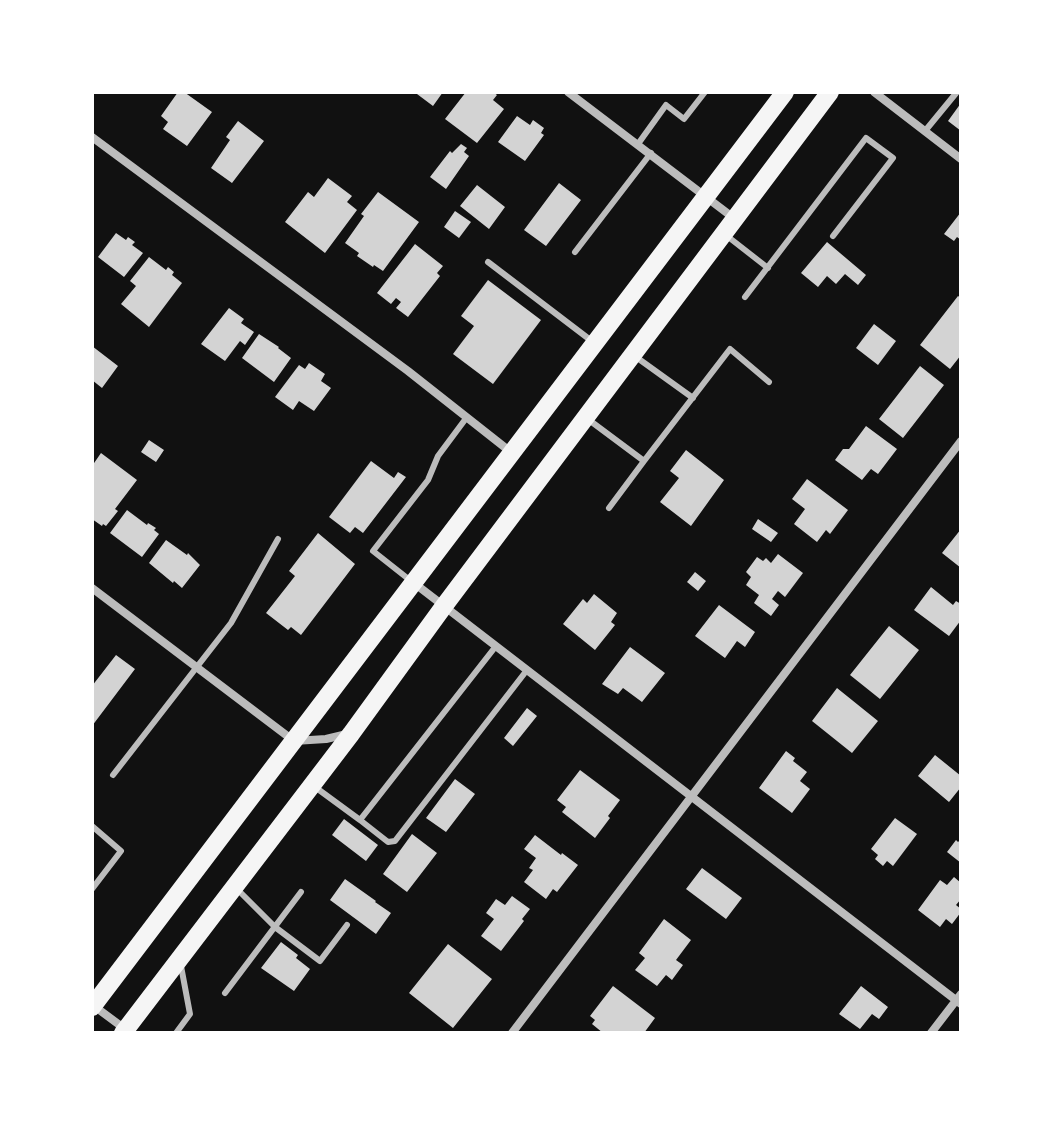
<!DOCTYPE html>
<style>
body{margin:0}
#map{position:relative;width:1053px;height:1125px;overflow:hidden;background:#111;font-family:"Nunito Sans",sans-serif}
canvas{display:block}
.frame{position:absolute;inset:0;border:94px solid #fff;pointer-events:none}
</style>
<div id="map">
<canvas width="1053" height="1125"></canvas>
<div class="frame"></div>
</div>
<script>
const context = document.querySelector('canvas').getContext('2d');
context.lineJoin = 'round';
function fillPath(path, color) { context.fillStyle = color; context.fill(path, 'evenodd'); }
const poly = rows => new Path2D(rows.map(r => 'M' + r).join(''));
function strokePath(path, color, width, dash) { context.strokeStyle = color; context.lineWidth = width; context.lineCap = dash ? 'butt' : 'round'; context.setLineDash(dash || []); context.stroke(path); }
fillPath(poly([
 [178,92,184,92,212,112,187,146,163,129,168,122,161,116],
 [419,92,443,92,433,106,417,94],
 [466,92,493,92,497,95,493,100,504,109,477,143,445,119],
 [961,103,961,131,948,121],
 [517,116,530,125,533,120,544,128,541,133,544,135,525,161,498,142],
 [238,121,264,141,232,183,211,168,230,140,226,137],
 [461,144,467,148,464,152,469,156,446,189,430,177,450,151,452,153],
 [328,178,352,196,347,202,357,210,325,253,285,222,308,192,314,197],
 [559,183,581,200,546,246,524,230],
 [477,185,505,207,489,229,460,206],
 [378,192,419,222,383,271,374,265,373,267,357,256,359,253,345,243,364,216,361,214],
 [455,211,471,222,459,238,444,227],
 [961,212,961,240,957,237,954,241,944,234],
 [116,233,126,240,128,237,135,242,132,245,143,253,124,277,98,257],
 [827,242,866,275,858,285,845,274,836,284,827,276,818,287,801,273],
 [415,244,443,266,437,273,440,276,408,317,396,308,401,302,396,298,391,304,377,293],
 [149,257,166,270,168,267,174,272,172,275,182,283,149,327,121,304,136,286,130,281],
 [488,280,541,320,493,384,453,354,474,326,461,316],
 [958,296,961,298,961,355,950,369,920,345],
 [229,308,244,319,241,323,254,332,245,345,240,341,225,361,201,344],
 [874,324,896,341,878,365,856,348],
 [259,334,279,347,278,348,291,358,274,382,242,358],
 [92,346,118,366,102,388,92,380],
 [309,363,325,374,321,381,331,388,314,411,299,401,293,410,275,397,299,365,305,369],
 [920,366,944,385,903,438,879,419],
 [866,426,897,449,878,474,871,469,862,480,835,460,843,449,849,449],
 [149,440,164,450,156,462,141,452],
 [686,450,724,480,691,526,660,502,679,478,670,471],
 [101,453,137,480,115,509,118,511,106,526,103,524,102,526,92,519,92,466],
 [371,461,394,478,398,472,406,477,363,533,355,527,350,533,329,517],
 [807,479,848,510,830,534,826,530,817,542,794,524,805,509,792,499],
 [127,510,147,525,148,523,156,528,154,530,159,534,142,557,110,533],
 [758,519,778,533,771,542,752,529],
 [961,529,961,568,942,553],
 [318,533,355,564,301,635,291,627,288,630,266,613,295,576,289,571],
 [166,540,187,555,188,553,200,565,182,588,174,581,173,583,149,563],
 [778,554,803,573,785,597,778,591,772,599,779,605,771,616,754,603,759,595,746,585,751,577,746,572,757,557,763,561,766,558,771,563],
 [695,572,706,581,698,591,687,582],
 [931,587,953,605,956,601,961,604,961,620,949,636,914,610],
 [594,594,617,613,611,622,615,625,595,650,563,624,583,599,587,603],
 [719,605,755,632,745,647,737,641,725,658,695,636],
 [889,626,919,650,880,699,850,675],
 [630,647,665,673,642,702,623,688,618,694,602,684],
 [116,655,135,669,92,726,92,686],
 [837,688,878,721,852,753,812,721],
 [527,708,537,716,513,746,504,738],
 [786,751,795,758,793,761,807,772,800,781,810,789,792,813,759,788],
 [935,755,961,776,961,787,949,802,918,776],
 [580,770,620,800,608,816,610,818,595,838,562,812,566,807,557,800],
 [455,779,475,794,446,832,426,818],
 [895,818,917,834,893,866,887,861,883,866,875,859,878,855,871,849],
 [344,819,378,845,366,861,332,835],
 [412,834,437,853,407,892,383,874],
 [535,835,561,855,562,853,578,865,557,892,553,889,546,899,524,882,533,870,529,868,536,858,524,849],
 [961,839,961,863,947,852,956,840,958,842],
 [702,868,742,898,726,919,686,889],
 [954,877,961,883,961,899,956,905,961,909,961,912,952,924,946,919,940,927,918,910,940,880,947,885],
 [345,879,376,901,375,902,391,913,376,934,330,900],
 [512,896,530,909,522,919,524,921,501,951,481,936,494,919,486,913,496,899,505,905],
 [664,919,691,940,676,960,683,965,672,980,666,975,657,986,635,970,645,958,639,953],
 [281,942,298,955,296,958,310,969,294,991,261,968],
 [448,944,492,979,453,1028,409,993],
 [613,986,655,1018,644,1033,603,1033,592,1024,595,1020,590,1016],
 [861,986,888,1007,879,1019,872,1014,860,1029,839,1014]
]), '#d3d3d3');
strokePath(poly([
 [925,131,957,92],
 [638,144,666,105,684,119,705,92],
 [727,236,768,268],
 [575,252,651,153],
 [488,262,593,342],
 [745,297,866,138,893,158,833,236],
 [636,357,693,398],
 [589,420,644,461,609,508],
 [644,461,730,349,769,382],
 [411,581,373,551,428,480,438,456,467,417],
 [113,775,231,623,278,539],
 [315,787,360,820,496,646],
 [360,820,388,842,395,841,527,670],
 [92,826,121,851,92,889],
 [237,889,275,927,320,961,347,925],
 [225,993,301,892],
 [176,1033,190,1014,181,966]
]), '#bcbcbc', 6);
strokePath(poly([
 [568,92,735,219],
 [874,92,961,159],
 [92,137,408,371,512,453],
 [414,583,961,1004],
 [92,588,294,741,326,739,347,734],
 [94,1006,125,1029],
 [512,1033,961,441],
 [931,1033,961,994]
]), '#bcbcbc', 8);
strokePath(poly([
 [92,1007,785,92],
 [123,1033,351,734,444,606,830,92]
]), '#f5f5f5', 18);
</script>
